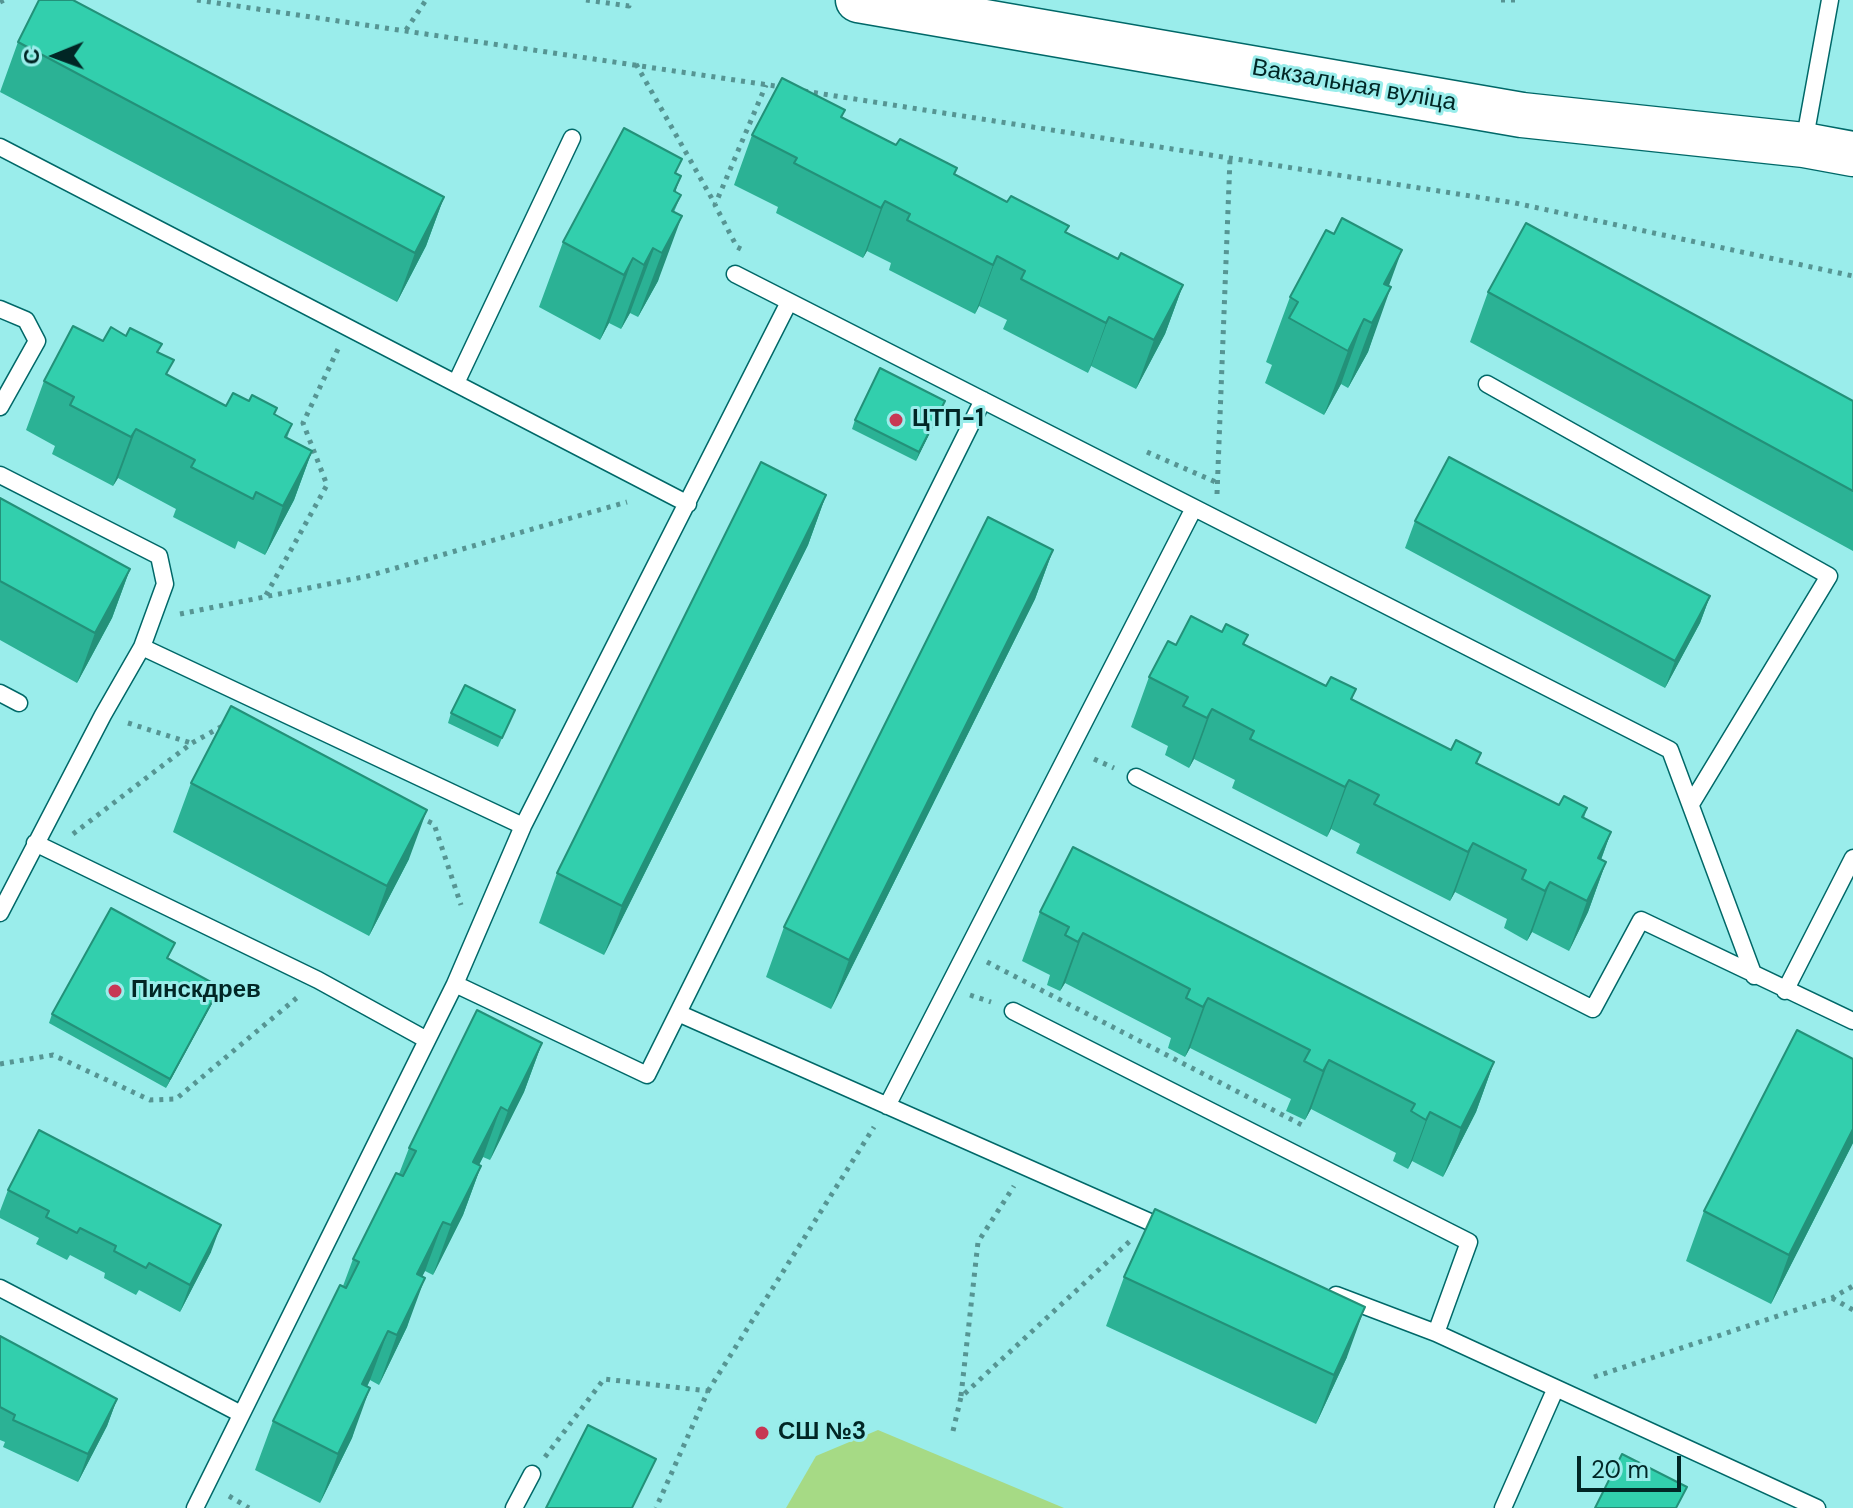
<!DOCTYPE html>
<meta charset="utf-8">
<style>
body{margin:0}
#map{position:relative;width:1853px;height:1508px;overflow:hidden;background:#9aedeb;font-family:"DM Sans",sans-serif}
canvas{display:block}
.north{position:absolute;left:16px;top:16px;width:80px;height:80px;-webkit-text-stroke:6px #9aedeb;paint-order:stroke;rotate:269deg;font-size:22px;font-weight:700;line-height:32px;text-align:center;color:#012625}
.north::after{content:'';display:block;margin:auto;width:28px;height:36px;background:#012625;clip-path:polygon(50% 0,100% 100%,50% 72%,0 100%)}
.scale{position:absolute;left:1577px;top:1456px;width:104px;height:36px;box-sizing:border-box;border:4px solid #012625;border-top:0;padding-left:10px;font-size:24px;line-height:28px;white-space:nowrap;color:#012625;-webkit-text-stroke:6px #9aedeb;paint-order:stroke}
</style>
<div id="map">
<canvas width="1853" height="1508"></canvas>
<div class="north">С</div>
<div class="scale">20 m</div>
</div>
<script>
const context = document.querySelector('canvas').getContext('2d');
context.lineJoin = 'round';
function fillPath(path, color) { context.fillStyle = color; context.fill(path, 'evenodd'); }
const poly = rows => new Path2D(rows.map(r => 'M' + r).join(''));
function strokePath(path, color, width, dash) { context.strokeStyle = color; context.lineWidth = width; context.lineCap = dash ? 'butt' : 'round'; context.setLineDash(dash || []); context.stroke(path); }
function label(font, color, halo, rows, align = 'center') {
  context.font = font + ' "DM Sans",sans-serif'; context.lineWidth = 6; context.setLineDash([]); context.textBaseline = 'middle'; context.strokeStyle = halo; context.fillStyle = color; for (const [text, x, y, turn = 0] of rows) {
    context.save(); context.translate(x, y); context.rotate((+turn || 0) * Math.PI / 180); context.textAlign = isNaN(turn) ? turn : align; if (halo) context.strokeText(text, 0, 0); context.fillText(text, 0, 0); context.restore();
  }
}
fillPath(poly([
 [878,1430,1064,1508,786,1508,816,1456]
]), '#a6da85');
const lane = poly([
 [1804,143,1830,0],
 [0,147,688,504],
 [735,274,1670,750,1754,976],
 [789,302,523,826,455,984,647,1075,983,400],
 [0,309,26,320,37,341,0,407],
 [456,383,572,138],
 [1487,384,1829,576,1691,804],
 [0,475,159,556,165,584,142,647,103,715,0,913],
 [142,647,523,826],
 [0,693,19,703],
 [1136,777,1593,1009,1641,920,1853,1021],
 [35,843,318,980,427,1040],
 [1785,991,1853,858],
 [1013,1011,1469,1242,1436,1333],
 [678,1013,1168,1230],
 [887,1106,1194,508],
 [0,1288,241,1414],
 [1336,1295,1436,1333,1817,1508],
 [195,1508,455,984],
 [514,1508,532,1474],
 [1503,1508,1555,1390]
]);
const secondary = poly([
 [858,0,1522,115,1804,145,1853,154]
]);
strokePath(lane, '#006868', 19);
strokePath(secondary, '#006868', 47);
strokePath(poly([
 [197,0,782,87],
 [586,0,629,6,630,0],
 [1501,0,1516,0],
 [0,2,4,0],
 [406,30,426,0],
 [636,64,715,204],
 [804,91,1515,203,1853,276],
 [741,249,737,247,715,205,766,85],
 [1147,452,1218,483],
 [1217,494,1230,158],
 [266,595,327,485,303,423,338,349],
 [180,614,368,576,627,502],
 [128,723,191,743],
 [1094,759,1114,768],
 [419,817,434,824,461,905],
 [73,834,192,743,226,724],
 [987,962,1302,1125],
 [970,995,991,1002],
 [0,1064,53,1055,150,1100,176,1099,299,996],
 [1832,1298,1853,1310],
 [1594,1377,1832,1298,1853,1286],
 [708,1391,874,1127],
 [961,1396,978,1242,1014,1186],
 [953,1431,961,1397,1131,1240],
 [545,1457,604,1379,708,1391,656,1508],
 [229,1496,249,1508]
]), '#569593', 5, [4, 6]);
strokePath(lane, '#fff', 16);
strokePath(secondary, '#fff', 44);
fillPath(poly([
 [18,42,444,197,426,246,397,302,0,92],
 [845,110,842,117,896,145,1118,259,1183,285,1165,334,1136,389,1091,366,1088,373,1003,329,1007,320,979,306,975,314,889,270,891,263,867,251,863,258,776,213,778,207,734,185,752,135],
 [677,174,676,192,681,195,674,212,658,281,638,317,630,313,621,329,609,323,600,340,539,307,563,242],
 [1334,234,1389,286,1368,352,1348,388,1341,384,1324,415,1265,383,1272,365,1266,362,1290,297],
 [1488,292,1853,401,1853,551,1470,342],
 [103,341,159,353,168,375,226,406,275,415,292,424,287,438,312,451,294,500,265,555,238,541,235,549,173,517,176,509,118,478,113,486,52,454,55,446,26,430,44,381],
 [941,410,916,461,852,429,855,420],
 [826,495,808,545,604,955,539,923,557,873],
 [0,498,130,569,112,618,77,683,0,640],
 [1415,521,1710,596,1700,623,1665,688,1405,548],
 [1053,550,1035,599,831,1009,766,977,784,927],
 [1222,632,1248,635,1244,644,1326,686,1356,689,1352,699,1451,750,1481,753,1477,763,1559,805,1587,808,1584,818,1611,832,1601,860,1606,862,1588,912,1569,951,1532,932,1527,941,1504,928,1507,919,1455,892,1450,901,1356,853,1360,844,1331,829,1327,837,1232,788,1235,780,1194,759,1189,768,1165,755,1168,746,1131,727,1149,677,1176,645],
 [515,710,498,747,448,723,451,713],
 [191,783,409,859,369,936,173,832],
 [1040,912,1494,1062,1476,1112,1443,1177,1412,1161,1408,1169,1393,1161,1396,1153,1311,1109,1305,1120,1286,1111,1291,1099,1190,1048,1185,1057,1168,1048,1171,1038,1065,983,1060,991,1047,985,1050,975,1022,961],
 [175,943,168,958,216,996,166,1088,49,1023,52,1014],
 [542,1043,524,1092,490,1160,483,1157,479,1165,481,1166,463,1215,433,1275,425,1271,422,1276,407,1327,379,1385,370,1380,367,1387,352,1438,320,1503,255,1470,273,1421,343,1286,353,1259,399,1174,409,1148],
 [1853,1059,1853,1143,1771,1304,1686,1261,1704,1211],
 [8,1190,211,1252,180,1312,139,1290,136,1295,104,1278,105,1273,70,1255,67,1260,36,1244,39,1238,0,1218,0,1211],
 [1124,1277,1347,1357,1316,1424,1106,1326],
 [0,1336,117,1399,107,1426,78,1482,3,1447,5,1442,0,1440]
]), '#2bb295');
fillPath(poly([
 [681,176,630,313,621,329,644,265,674,191],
 [444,197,426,246,397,302,415,253],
 [885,201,867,251,863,258,881,208],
 [682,216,658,281,638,317,662,253],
 [1402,250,1383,302,1391,287,1368,352,1348,388,1372,323,1384,284],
 [997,256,979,306,975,314,993,265],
 [633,258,609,323,600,340,624,275],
 [1183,285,1165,334,1136,389,1154,340],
 [1109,317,1091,366,1088,373,1106,323],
 [1364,319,1341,384,1324,415,1348,351],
 [945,401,941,410,916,461,919,452],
 [136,429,118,478,113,486,131,437],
 [312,451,294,500,265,555,283,506],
 [826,495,808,545,604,955,622,906],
 [1053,550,1035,599,831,1009,849,960],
 [130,569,112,618,77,683,95,633],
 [1710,596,1700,623,1665,688,1675,661],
 [1212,709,1194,759,1189,768,1207,718],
 [1349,780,1331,829,1327,837,1345,787],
 [427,810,409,859,369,936,387,886],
 [1611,832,1593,881,1598,858],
 [1473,843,1455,892,1450,901,1468,852],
 [1606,862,1588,912,1569,951,1587,901],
 [1550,882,1532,932,1527,941,1545,891],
 [1083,933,1065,983,1060,991,1078,942],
 [220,987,216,996,166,1088,170,1079],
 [1208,998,1190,1048,1185,1057,1203,1007],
 [542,1043,524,1092,490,1160,508,1111],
 [1329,1060,1311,1109,1305,1120,1323,1071],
 [1494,1062,1476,1112,1443,1177,1461,1128],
 [501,1107,483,1157,455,1212,473,1162],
 [1430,1112,1412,1161,1408,1169,1426,1120],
 [1853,1129,1853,1143,1771,1304,1789,1255],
 [481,1166,463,1215,433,1275,451,1225],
 [443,1222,425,1271,399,1323,417,1274],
 [221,1225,211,1252,180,1312,190,1285],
 [425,1278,407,1327,379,1385,397,1335],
 [1365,1307,1347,1357,1316,1424,1334,1375],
 [388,1331,370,1380,344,1433,362,1384],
 [370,1388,352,1438,320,1503,338,1454],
 [117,1399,107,1426,78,1482,88,1454]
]), '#239179');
const building = poly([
 [39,0,73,0,444,197,415,253,18,42,39,0],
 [782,78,845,110,841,117,896,145,900,139,957,168,954,174,1007,202,1011,196,1069,226,1065,232,1118,259,1121,253,1183,285,1154,340,1109,317,1106,323,1021,279,1025,271,997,256,993,265,907,220,910,214,885,201,881,208,794,163,797,158,752,135,782,78],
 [624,128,682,159,675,173,681,176,674,191,681,195,672,211,682,216,662,253,653,248,644,265,633,258,624,275,563,242,624,128],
 [1342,218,1402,250,1384,284,1391,287,1372,323,1364,319,1348,351,1289,318,1298,302,1290,297,1326,230,1334,234,1342,218],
 [1526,223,1853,401,1853,491,1488,292,1526,223],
 [73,326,103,341,111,327,126,336,130,328,162,344,157,352,174,360,166,374,226,406,233,393,249,401,252,395,277,408,274,414,292,424,285,437,312,451,283,506,256,492,253,499,191,467,195,460,136,429,131,437,70,405,74,397,44,381,73,326],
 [880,368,945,401,919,452,855,420,880,368],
 [1449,457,1710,596,1675,661,1415,521,1449,457],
 [761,462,826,495,622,906,557,873,761,462],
 [0,498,130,569,95,633,0,581,0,498],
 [988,517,1053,550,849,960,784,927,988,517],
 [1191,616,1222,632,1226,624,1248,635,1243,644,1326,686,1331,677,1356,689,1351,699,1451,750,1456,740,1481,753,1476,763,1559,805,1564,796,1587,808,1582,817,1611,832,1598,858,1606,862,1587,901,1550,882,1545,891,1522,879,1526,870,1473,843,1468,852,1374,804,1379,795,1349,780,1345,787,1250,739,1254,731,1212,709,1207,718,1183,706,1188,697,1149,677,1168,641,1176,645,1191,616],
 [465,685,515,710,502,738,451,713,465,685],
 [231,706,427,810,387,886,191,783,231,706],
 [1073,847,1494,1062,1461,1128,1430,1112,1426,1120,1411,1111,1415,1104,1329,1060,1323,1071,1304,1061,1310,1050,1208,998,1203,1007,1186,998,1190,989,1083,933,1078,942,1065,935,1069,927,1040,912,1073,847],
 [111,908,175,943,167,958,220,987,170,1079,52,1014,111,908],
 [477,1010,542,1043,508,1111,501,1107,473,1162,481,1166,451,1225,443,1222,417,1274,425,1278,397,1335,388,1331,362,1384,370,1388,338,1454,273,1421,340,1285,346,1288,359,1262,353,1259,396,1173,403,1176,416,1151,409,1148,477,1010],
 [1797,1030,1853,1059,1853,1129,1789,1255,1704,1211,1797,1030],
 [39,1130,221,1225,190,1285,149,1263,146,1268,114,1251,116,1246,80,1228,77,1233,46,1217,49,1211,8,1190,39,1130],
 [1155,1209,1365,1307,1334,1375,1124,1277,1155,1209],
 [0,1336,117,1399,88,1454,13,1420,15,1415,0,1407,0,1336],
 [588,1425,656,1459,632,1508,546,1508,588,1425],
 [1622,1454,1687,1487,1676,1508,1595,1508,1622,1454]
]);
fillPath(building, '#32cfad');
strokePath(building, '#239179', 2);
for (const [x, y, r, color] of [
 [896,420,8,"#c73754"],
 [115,991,8,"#c73754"],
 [762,1433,8,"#c73754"]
]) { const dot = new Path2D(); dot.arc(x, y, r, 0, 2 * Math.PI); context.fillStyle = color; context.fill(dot); strokePath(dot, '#9aedeb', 3); }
label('24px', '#012625', '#9aedeb', [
 ["Вакзальная вуліца",1354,86,10]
]);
label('bold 24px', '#012625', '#9aedeb', [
 ["ЦТП-1",912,420],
 ["Пинскдрев",131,991],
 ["СШ №3",778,1433]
], 'left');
</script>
